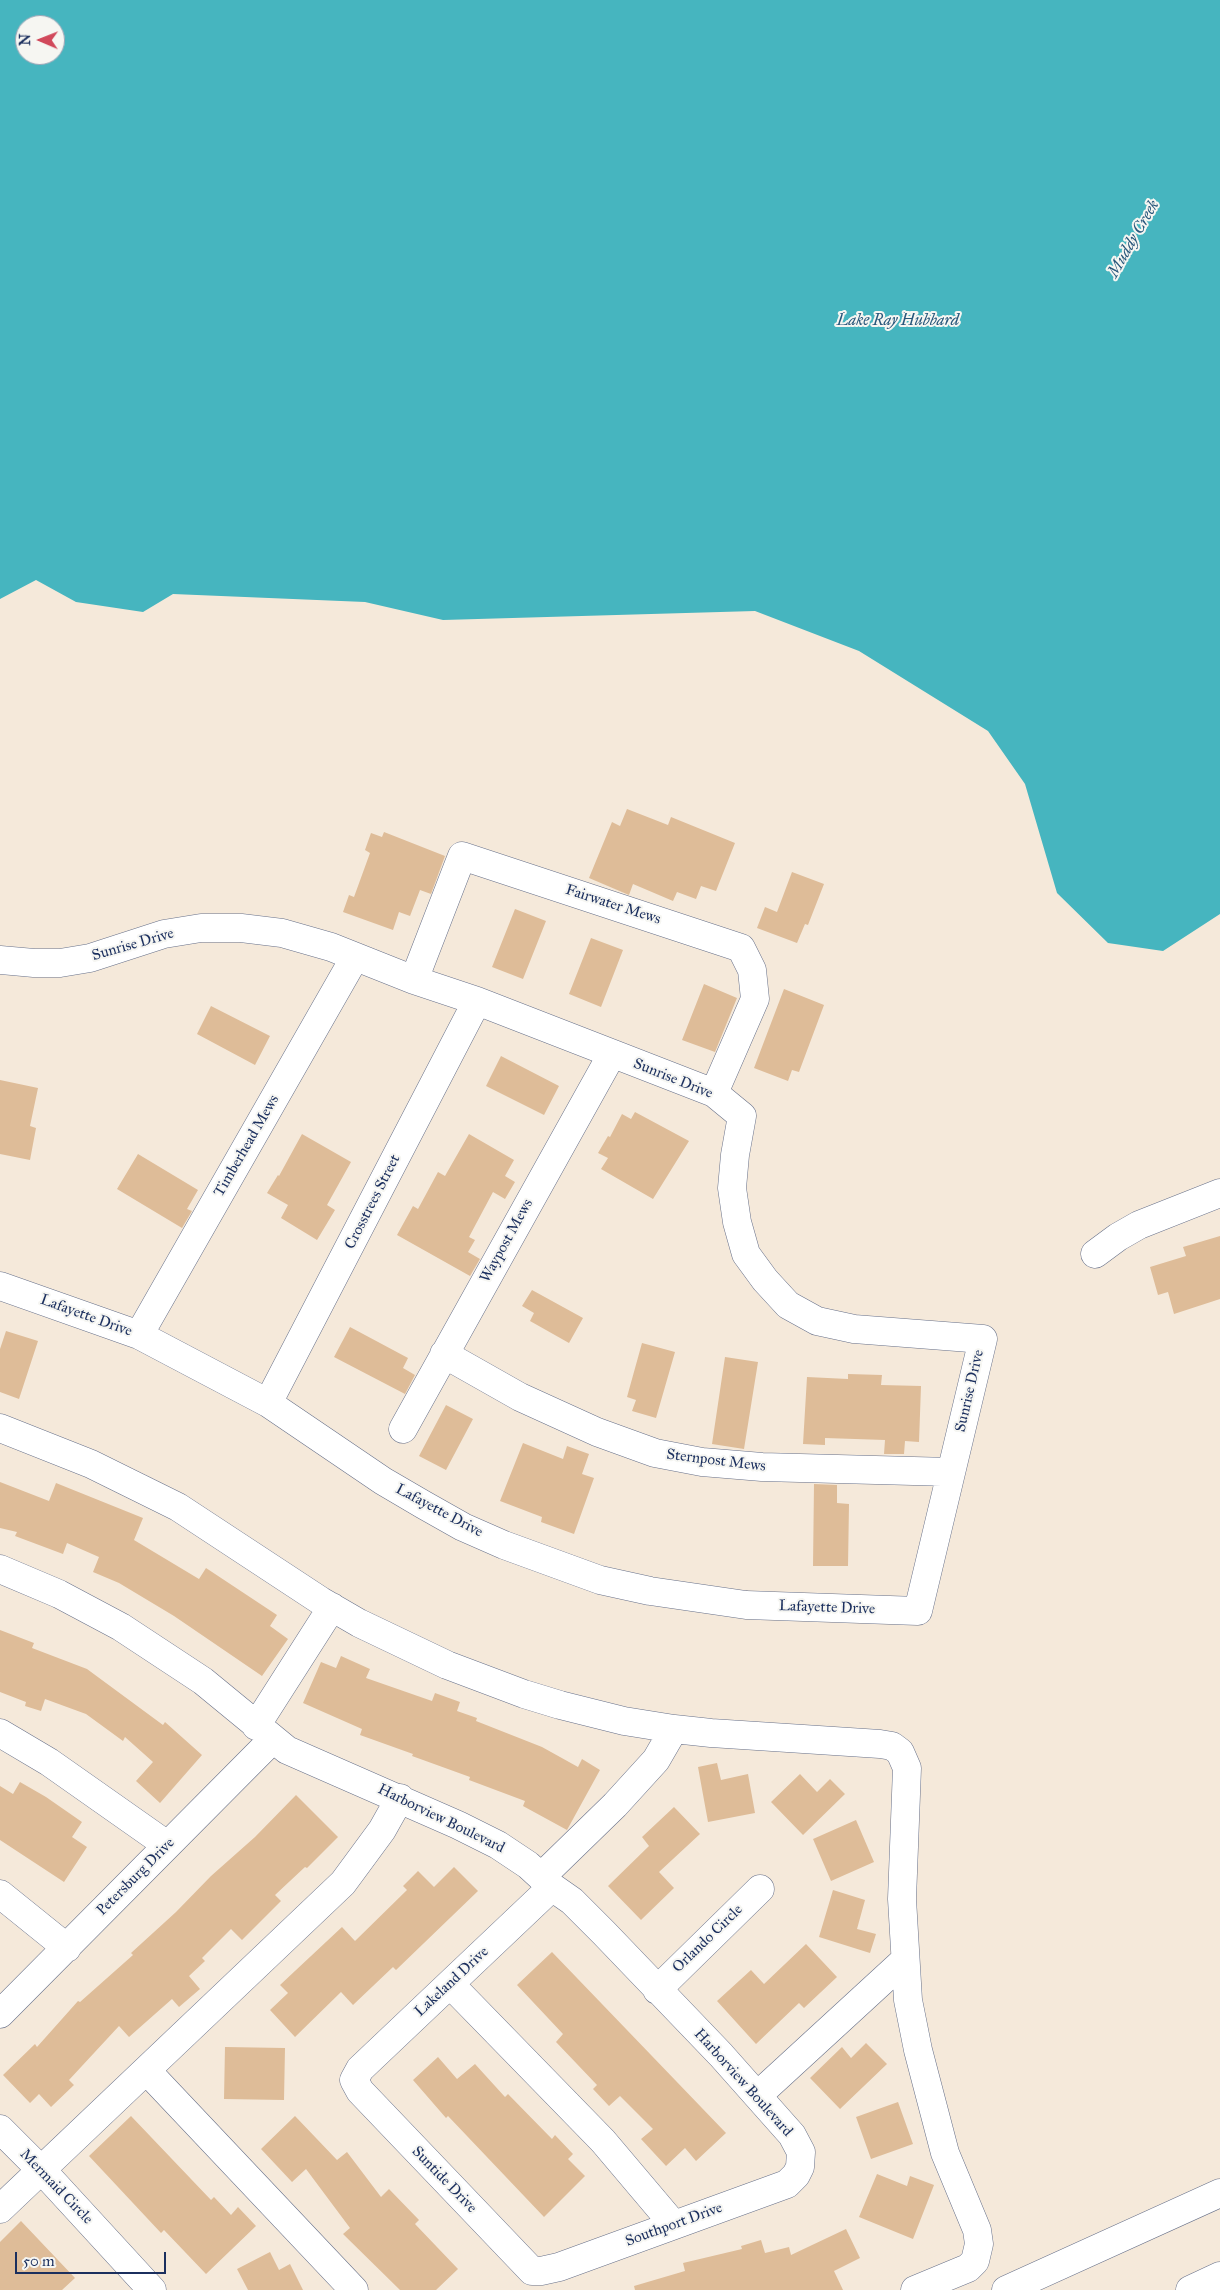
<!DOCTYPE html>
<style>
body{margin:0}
#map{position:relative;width:1220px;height:2290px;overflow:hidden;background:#f5e9da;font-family:"IM FELL Great Primer",serif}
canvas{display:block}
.north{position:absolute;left:15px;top:15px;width:50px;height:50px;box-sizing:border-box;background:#f6f6f2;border:1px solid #9ea6b7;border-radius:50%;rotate:271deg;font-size:14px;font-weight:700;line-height:20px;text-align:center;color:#1b2f5e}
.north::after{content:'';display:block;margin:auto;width:18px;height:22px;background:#d1495b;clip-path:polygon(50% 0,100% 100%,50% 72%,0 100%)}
.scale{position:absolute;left:15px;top:2252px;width:151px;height:22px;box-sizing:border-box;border:2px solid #1b2f5e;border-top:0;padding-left:6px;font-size:15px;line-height:18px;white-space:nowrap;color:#1b2f5e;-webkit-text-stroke:4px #f6f6f2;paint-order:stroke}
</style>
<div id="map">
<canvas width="1220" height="2290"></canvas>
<div class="north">N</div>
<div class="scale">50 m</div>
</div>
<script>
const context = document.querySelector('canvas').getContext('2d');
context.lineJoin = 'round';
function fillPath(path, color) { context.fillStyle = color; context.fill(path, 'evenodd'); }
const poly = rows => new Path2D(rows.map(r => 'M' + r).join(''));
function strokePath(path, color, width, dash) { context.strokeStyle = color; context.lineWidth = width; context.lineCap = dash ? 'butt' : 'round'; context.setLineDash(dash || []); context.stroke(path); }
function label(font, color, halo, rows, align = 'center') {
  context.font = font + ' "IM FELL Great Primer",serif'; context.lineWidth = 4; context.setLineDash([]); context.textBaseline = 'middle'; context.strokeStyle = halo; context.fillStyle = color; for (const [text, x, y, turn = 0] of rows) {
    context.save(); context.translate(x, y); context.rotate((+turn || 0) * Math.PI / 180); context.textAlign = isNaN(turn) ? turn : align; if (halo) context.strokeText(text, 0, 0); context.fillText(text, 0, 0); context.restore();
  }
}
fillPath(poly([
 [0,0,1220,0,1220,914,1163,951,1108,943,1057,893,1025,784,988,731,859,651,755,611,443,620,365,602,173,594,143,612,76,602,36,580,0,599],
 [25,25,55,25,55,55,25,55]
]), '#46b5bf');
fillPath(poly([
 [627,809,668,825,671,817,735,843,716,891,701,886,696,899,677,892,673,901,633,884,629,895,589,878,612,822,620,826],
 [384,832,445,856,431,894,420,890,410,916,399,912,393,930,343,912,349,895,354,897,370,853,365,850,371,833,382,837],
 [792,872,824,884,808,925,805,924,797,943,757,928,765,907,777,912],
 [515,909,546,921,523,979,492,967],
 [591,938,623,950,601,1007,569,994],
 [704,984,737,998,715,1052,682,1040],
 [784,989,824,1005,799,1072,792,1070,788,1081,754,1068],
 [211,1006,270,1036,255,1065,197,1034],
 [501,1056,559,1086,544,1115,486,1086],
 [0,1080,38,1088,30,1126,36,1128,30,1160,0,1154],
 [635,1112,689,1141,653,1199,601,1169,608,1158,598,1153,608,1136,610,1137,622,1114,631,1119],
 [302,1134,351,1162,327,1205,335,1210,317,1240,281,1218,288,1205,267,1193,278,1175,279,1176],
 [469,1134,514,1160,505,1176,515,1182,505,1199,493,1192,469,1237,475,1240,468,1252,480,1259,470,1276,397,1235,413,1206,418,1209,438,1172,445,1176],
 [138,1154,198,1190,187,1209,192,1211,182,1228,117,1189],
 [1220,1236,1220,1299,1174,1314,1168,1292,1158,1295,1150,1267,1186,1256,1183,1247],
 [532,1290,583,1318,569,1343,530,1321,534,1313,522,1306],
 [350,1327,408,1358,403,1368,415,1375,405,1394,334,1357],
 [6,1331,38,1341,19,1399,0,1392,0,1349],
 [642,1343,675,1352,656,1418,632,1411,636,1400,627,1397],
 [725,1357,758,1362,744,1449,712,1444],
 [848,1374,882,1375,881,1385,921,1386,919,1442,905,1441,904,1454,884,1454,885,1440,825,1438,825,1445,803,1444,807,1377,848,1379],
 [446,1405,473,1419,446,1470,419,1456],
 [523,1443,563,1459,567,1446,589,1454,582,1474,594,1478,574,1534,541,1522,542,1517,500,1501],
 [0,1482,49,1501,56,1483,143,1518,134,1540,199,1579,206,1568,277,1615,270,1626,288,1639,262,1676,174,1616,119,1583,93,1572,99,1557,67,1543,63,1554,15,1536,17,1532,0,1528],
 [814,1484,837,1485,837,1503,849,1504,848,1566,813,1566],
 [0,1630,34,1643,32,1648,87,1669,163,1725,165,1722,202,1755,160,1803,136,1781,153,1762,125,1737,123,1741,86,1714,45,1699,41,1711,25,1706,26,1702,0,1692],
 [341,1656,370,1669,366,1678,432,1701,435,1693,460,1702,457,1711,477,1718,476,1721,542,1747,578,1767,582,1759,600,1770,567,1830,523,1806,525,1801,469,1780,470,1777,412,1756,413,1754,360,1735,362,1729,303,1703,321,1662,336,1668],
 [717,1763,721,1780,748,1774,755,1813,708,1822,698,1767],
 [800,1774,817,1792,830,1779,845,1794,803,1835,771,1802],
 [20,1782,46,1797,82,1822,72,1837,87,1847,64,1882,0,1840,0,1786,13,1794],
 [296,1795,338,1837,307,1868,305,1867,275,1895,281,1901,242,1940,231,1929,202,1958,205,1961,189,1976,200,1989,179,2007,172,1999,129,2037,119,2026,69,2080,74,2085,51,2107,39,2094,30,2103,3,2075,35,2044,37,2047,78,2001,80,2002,133,1955,131,1953,176,1912,211,1876,255,1837],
 [674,1807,700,1834,659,1872,674,1888,641,1920,608,1886,649,1846,642,1837],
 [856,1820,874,1862,831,1881,813,1839],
 [454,1867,478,1891,396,1970,393,1967,353,2005,341,1992,295,2037,270,2010,288,1993,280,1985,342,1927,355,1941,407,1890,403,1886,418,1871,434,1887],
 [833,1890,865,1900,857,1929,876,1934,870,1953,819,1937],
 [806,1944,837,1977,804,2008,799,2003,756,2044,717,2001,751,1970,764,1984],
 [552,1952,726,2133,696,2161,685,2148,666,2166,641,2139,653,2129,620,2096,609,2106,593,2089,597,2085,556,2042,563,2034,517,1985],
 [866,2043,887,2064,840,2109,810,2078,842,2047,851,2058],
 [225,2047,285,2048,284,2100,224,2099],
 [438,2057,457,2079,475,2064,505,2097,508,2094,552,2139,555,2135,573,2154,568,2159,585,2176,544,2217,448,2116,446,2118,413,2080],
 [898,2102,913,2144,871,2159,856,2117],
 [131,2116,211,2200,214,2197,231,2215,238,2207,256,2226,206,2274,164,2230,161,2233,89,2156],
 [295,2116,337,2160,347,2152,381,2197,389,2189,419,2220,415,2224,458,2269,436,2290,400,2290,343,2234,350,2228,306,2169,292,2182,261,2149],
 [877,2174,907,2186,910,2176,934,2185,913,2239,859,2217],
 [21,2221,75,2278,62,2290,0,2290,0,2242],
 [846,2229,860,2258,834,2271,843,2290,635,2290,634,2286,685,2271,683,2263,742,2249,741,2246,761,2240,765,2253,789,2247,791,2255],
 [270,2252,279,2270,290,2264,303,2290,248,2290,237,2269]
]), '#debc98');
const minor = poly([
 [0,960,34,963,60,963,90,958,164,934,201,928,241,928,282,933,331,947,414,980,477,1001,714,1093,742,1116,735,1155,732,1188,737,1222,746,1254,765,1280,788,1305,817,1321,854,1329,983,1339,918,1611,746,1605,650,1591,600,1580,504,1545,463,1527,424,1505,383,1481,268,1403,139,1335,0,1286],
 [414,980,462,856,741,948,752,970,755,999,714,1093],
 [1095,1254,1118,1237,1139,1225,1220,1193],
 [139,1335,355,957],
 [444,1354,520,1397,597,1432,655,1453,702,1462,762,1467,951,1472],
 [268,1403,477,1001],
 [0,1428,91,1464,178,1507,321,1601,359,1623,447,1665,524,1694,560,1705,624,1721,674,1729,711,1733,880,1744,892,1746,900,1752,907,1768,902,1899,908,2000,918,2050,945,2153,977,2230,979,2244,975,2261,968,2268,915,2290],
 [403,1429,612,1054],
 [0,1569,59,1594,121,1627,203,1681,287,1750,458,1825,498,1845,528,1865,552,1887,572,1901,604,1933,721,2055,792,2135,801,2152,800,2167,796,2175,787,2184,559,2267,541,2271,532,2271,360,2091,354,2080,360,2069,552,1887],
 [256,1726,332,1607],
 [0,1733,49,1762,167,1845],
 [541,1877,615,1805,656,1760,674,1729],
 [0,1894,67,1948],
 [450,1984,603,2141,674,2225],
 [657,1990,760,1889],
 [0,2014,272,1740],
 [147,2071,354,2290],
 [758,2095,905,1960],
 [0,2129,50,2179,152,2290],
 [0,2209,343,1883,382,1830,400,1798]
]);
const major = poly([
 [1006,2290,1220,2193]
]);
const highway = poly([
 [1190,2290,1220,2276]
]);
strokePath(minor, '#677089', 29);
strokePath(major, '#677089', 29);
strokePath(highway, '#677089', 29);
strokePath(minor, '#fff', 28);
strokePath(major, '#fff', 28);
strokePath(highway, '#fff', 28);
label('15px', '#1b2f5e', '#f6f6f2', [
 ["Fairwater Mews",613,905,18],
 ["Sunrise Drive",133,945,-16],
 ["Sunrise Drive",673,1079,22],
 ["Timberhead Mews",247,1146,-60],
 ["Crosstrees Street",373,1202,-63],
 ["Waypost Mews",507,1241,-61],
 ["Lafayette Drive",86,1316,20],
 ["Sunrise Drive",970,1391,-77],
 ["Sternpost Mews",716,1461,7],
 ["Lafayette Drive",439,1511,28],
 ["Lafayette Drive",827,1608,2],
 ["Harborview Boulevard",441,1819,26],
 ["Petersburg Drive",136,1877,-45],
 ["Orlando Circle",708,1939,-44],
 ["Lakeland Drive",452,1982,-43],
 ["Harborview Boulevard",743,2083,48],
 ["Suntide Drive",444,2180,46],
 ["Mermaid Circle",56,2187,46],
 ["Southport Drive",674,2225,-20]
]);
label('italic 16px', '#28577b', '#f6f6f2', [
 ["Muddy Creek",1134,239,-60],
 ["Lake Ray Hubbard",898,321]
]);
</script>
